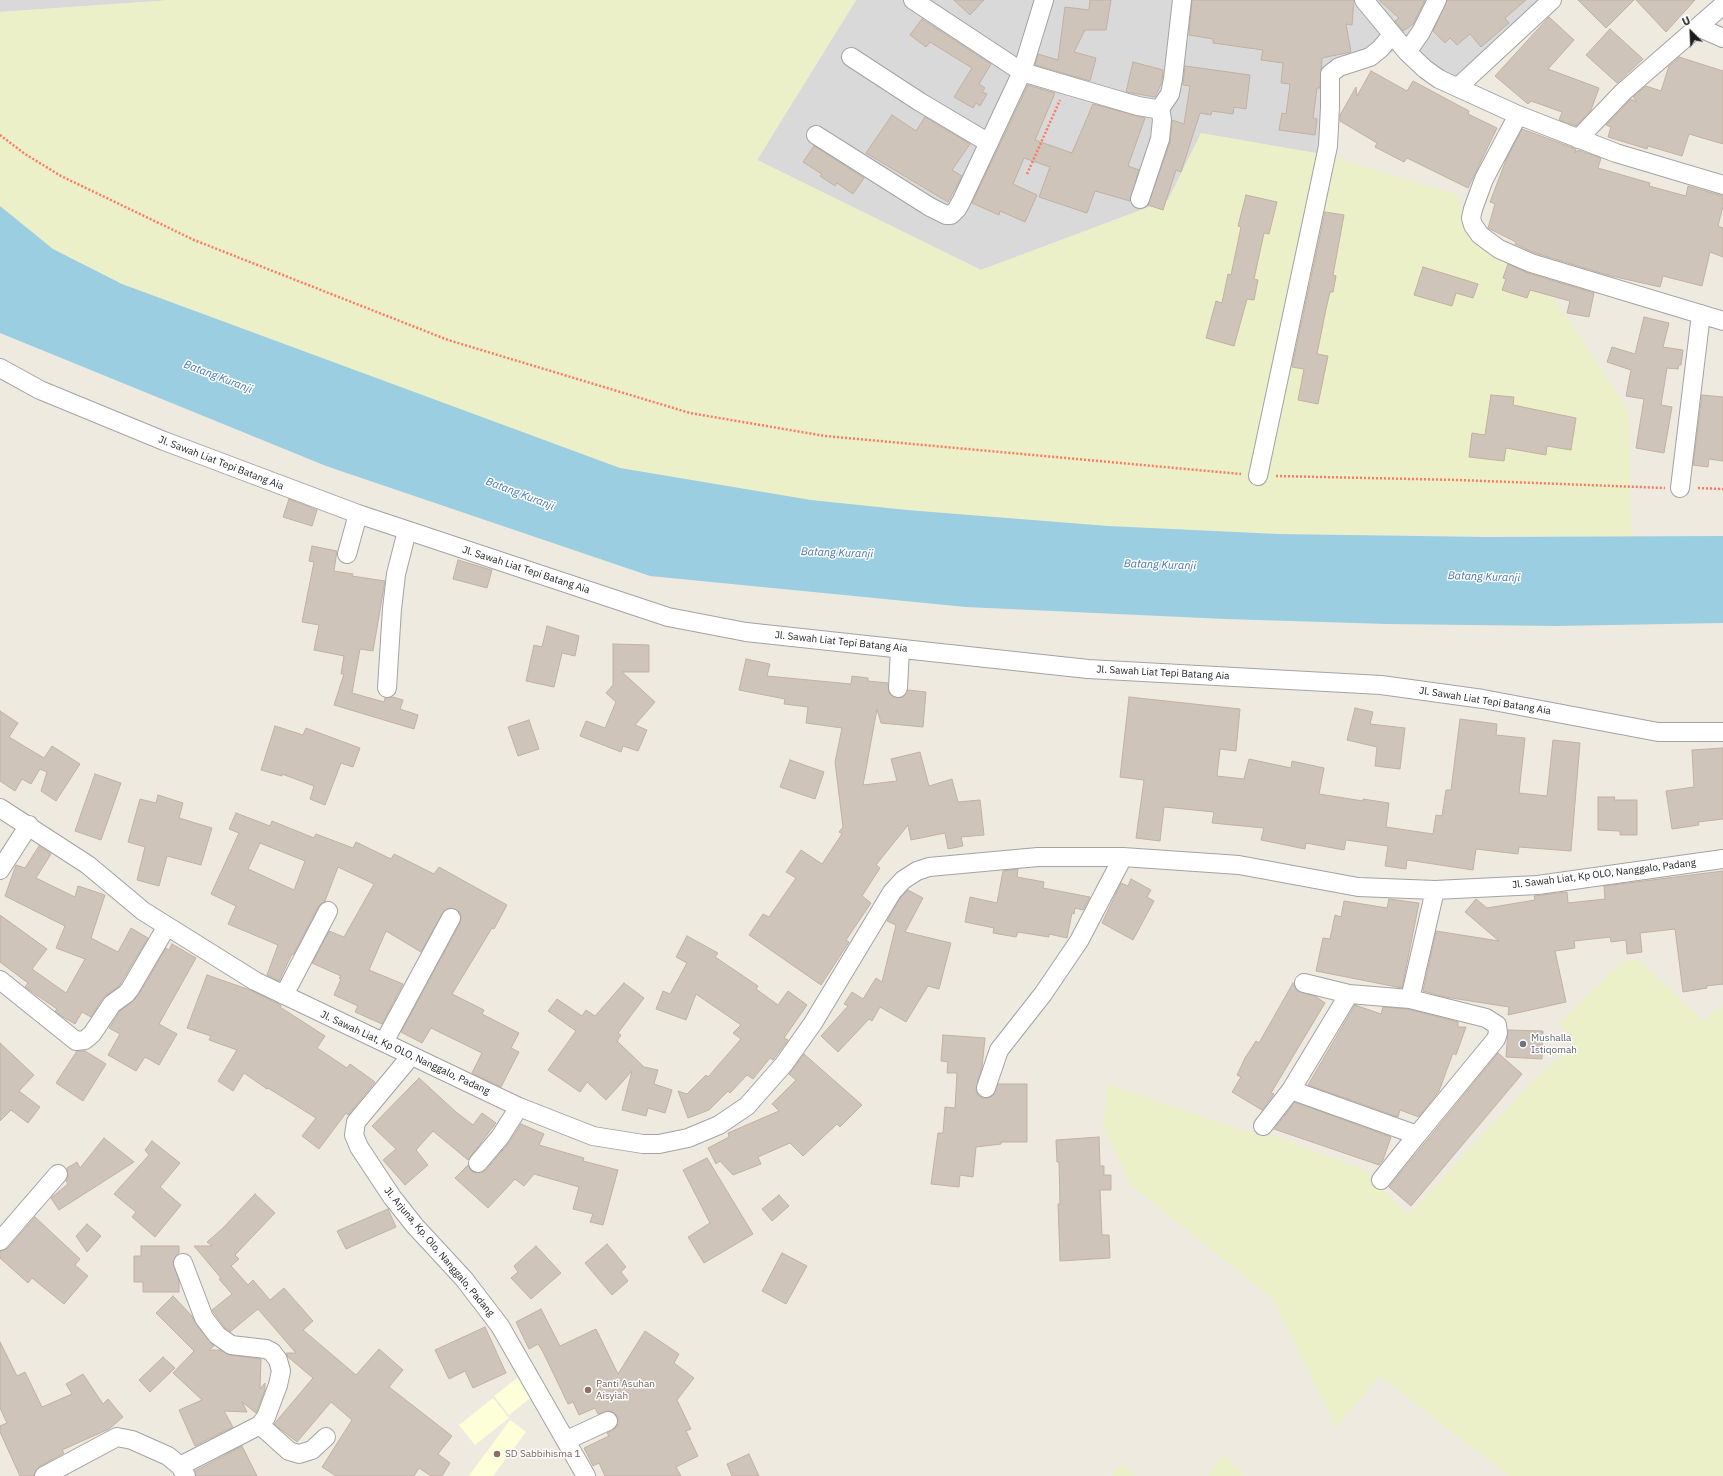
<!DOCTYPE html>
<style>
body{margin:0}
#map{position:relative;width:1723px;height:1476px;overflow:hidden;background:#efeae0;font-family:"IBM Plex Sans",sans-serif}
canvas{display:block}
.north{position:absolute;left:1671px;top:12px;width:40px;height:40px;-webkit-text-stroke:3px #fff;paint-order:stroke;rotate:336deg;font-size:11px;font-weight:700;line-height:16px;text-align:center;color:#1c1c1c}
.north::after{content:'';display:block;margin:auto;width:14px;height:18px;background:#1c1c1c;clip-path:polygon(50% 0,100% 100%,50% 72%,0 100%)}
</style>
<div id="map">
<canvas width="1723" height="1476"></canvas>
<div class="north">U</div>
</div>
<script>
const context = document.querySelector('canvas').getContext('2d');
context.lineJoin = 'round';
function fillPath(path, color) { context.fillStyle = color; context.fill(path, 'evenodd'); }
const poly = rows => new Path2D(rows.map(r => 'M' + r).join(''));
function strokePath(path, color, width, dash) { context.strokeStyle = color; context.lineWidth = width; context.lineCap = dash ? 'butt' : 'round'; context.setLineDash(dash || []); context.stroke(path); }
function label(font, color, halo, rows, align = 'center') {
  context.font = font + ' "IBM Plex Sans",sans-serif'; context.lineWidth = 3; context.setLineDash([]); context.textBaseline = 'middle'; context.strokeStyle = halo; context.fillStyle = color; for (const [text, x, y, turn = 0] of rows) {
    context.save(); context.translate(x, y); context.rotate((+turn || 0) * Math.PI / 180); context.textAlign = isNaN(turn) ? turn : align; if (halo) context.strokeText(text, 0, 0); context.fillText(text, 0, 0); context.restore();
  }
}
fillPath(poly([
 [0,0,172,0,0,12],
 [856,0,1561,0,1459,92,1397,50,1332,79,1327,155,1201,134,1168,200,981,270,757,160]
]), '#dad9d9');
fillPath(poly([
 [520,1376,534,1395,509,1415,494,1396],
 [493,1398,509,1418,475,1445,459,1425],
 [510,1420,526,1432,493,1476,469,1476]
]), '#fdffd9');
fillPath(poly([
 [172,0,856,0,757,160,981,270,1168,200,1201,133,1327,155,1458,195,1472,239,1539,275,1628,410,1632,536,1278,534,1108,526,907,510,811,500,620,468,122,284,53,249,0,206,0,12],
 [1639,960,1703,1021,1723,1004,1723,1476,1509,1476,1380,1376,1336,1428,1274,1300,1131,1185,1103,1127,1108,1084,1245,1131,1270,1134,1365,1170,1408,1215,1533,1081,1575,1044,1559,1023,1623,961],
 [1222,1455,1245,1476,1208,1476],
 [1121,1463,1136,1476,1111,1476]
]), '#ebf0c9');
fillPath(poly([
 [0,206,53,249,122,284,620,468,811,500,907,510,1108,526,1278,534,1488,537,1723,536,1723,623,1557,626,1387,624,1225,619,966,607,650,576,326,466,0,333]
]), '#9bcee1');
const building = poly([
 [954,0,984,0,970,15,954,0],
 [1090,0,1111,0,1106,30,1085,30,1074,52,1096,58,1090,81,1035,65,1038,54,1058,60,1065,7,1089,10,1090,0],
 [1192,0,1354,0,1352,25,1346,24,1351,52,1322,58,1320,88,1317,88,1313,118,1317,119,1315,135,1279,130,1282,113,1286,114,1290,84,1281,83,1283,63,1261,60,1263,50,1213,43,1213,39,1189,35,1192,0],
 [1379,0,1425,0,1413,24,1403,31,1395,21,1399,18,1379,0],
 [1447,0,1526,0,1505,18,1509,23,1481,47,1470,34,1457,45,1450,38,1445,43,1433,31,1447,0],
 [1578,0,1634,0,1606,28,1578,0],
 [1636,0,1695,0,1666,32,1636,0],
 [1549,17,1574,40,1548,69,1599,88,1591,110,1576,126,1559,120,1562,112,1531,101,1528,104,1495,76,1549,17],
 [922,19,991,64,979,84,985,88,982,92,987,94,980,106,976,103,973,108,954,97,972,68,930,42,926,47,910,35,922,19],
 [1610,29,1643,59,1617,83,1586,55,1610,29],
 [1679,57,1723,71,1723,144,1689,134,1682,156,1648,146,1647,149,1608,137,1611,127,1606,125,1631,99,1637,102,1633,97,1646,86,1661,91,1669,66,1679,57],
 [1133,62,1163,70,1162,82,1155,97,1126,92,1133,62],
 [1185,66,1250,75,1246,109,1234,107,1233,114,1212,111,1211,115,1200,113,1181,172,1176,170,1163,210,1148,205,1170,142,1172,120,1184,124,1190,86,1183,85,1185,66],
 [1371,71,1407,91,1413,81,1469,111,1468,114,1497,128,1468,188,1407,158,1404,162,1375,147,1377,143,1340,121,1340,115,1356,87,1357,96,1371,71],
 [1028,85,1055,93,1035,140,1072,153,1093,104,1145,118,1128,166,1139,170,1130,201,1095,191,1087,213,1039,197,1050,167,1024,158,1013,184,1037,195,1025,222,1000,211,999,215,972,203,1028,85],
 [892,115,916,131,925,117,970,144,952,170,962,176,948,202,866,153,892,115],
 [1522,129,1571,147,1576,149,1575,153,1578,150,1601,158,1598,168,1650,183,1649,186,1686,196,1688,186,1723,196,1723,206,1718,226,1723,228,1723,257,1710,252,1702,286,1663,276,1660,287,1607,275,1535,253,1515,244,1516,242,1488,228,1495,204,1490,202,1506,160,1522,129],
 [814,146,864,178,853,194,837,183,835,186,820,176,822,174,803,162,814,146],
 [1246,195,1277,202,1269,234,1264,233,1254,279,1258,280,1254,300,1247,299,1234,346,1206,338,1216,301,1222,303,1228,274,1231,275,1241,227,1238,226,1246,195],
 [1325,212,1344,215,1333,275,1336,276,1333,292,1330,292,1326,309,1317,354,1328,356,1318,404,1298,400,1304,369,1292,367,1325,212],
 [1508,264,1528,273,1594,293,1589,317,1567,313,1570,301,1530,290,1527,298,1502,290,1506,279,1503,278,1508,264],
 [1423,267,1478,284,1473,298,1456,293,1452,306,1414,295,1423,267],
 [1644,317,1669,323,1663,347,1683,350,1681,365,1679,365,1678,369,1667,368,1661,405,1672,407,1664,453,1636,448,1644,399,1626,396,1631,370,1607,362,1612,347,1635,354,1644,317],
 [1491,395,1514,397,1513,405,1576,418,1571,450,1547,446,1546,455,1506,448,1504,461,1469,457,1472,433,1485,435,1491,395],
 [1702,395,1723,397,1723,461,1709,459,1708,467,1693,465,1702,395],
 [289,499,317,510,312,526,283,517,289,499],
 [312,546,337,551,334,571,353,574,352,576,385,581,373,651,360,649,352,693,384,702,385,698,393,697,403,700,400,709,418,715,414,729,334,705,344,674,341,674,344,656,314,650,319,625,302,622,314,562,309,561,312,546],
 [458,560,492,570,487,588,453,579,458,560],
 [547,626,579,636,575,656,562,653,554,687,526,681,534,645,542,647,547,626],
 [613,644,649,645,649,672,622,672,655,702,635,725,647,730,638,751,623,746,621,752,580,736,586,721,605,728,616,702,606,693,613,685,613,644],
 [746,659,770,664,767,676,851,684,852,676,868,678,868,681,888,683,889,693,897,698,903,697,908,690,926,692,923,727,881,723,877,709,863,785,897,781,891,759,920,752,929,786,952,779,958,802,980,800,984,835,961,837,963,846,948,849,945,833,911,840,908,825,876,865,880,868,862,896,871,903,846,940,849,942,821,985,749,935,763,914,769,917,796,878,786,872,801,850,822,864,842,834,839,832,843,827,835,762,842,728,806,723,808,707,784,704,785,699,739,690,746,659],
 [1129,697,1240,709,1236,751,1220,749,1217,776,1244,779,1249,759,1291,768,1292,761,1324,768,1319,794,1363,801,1363,799,1389,803,1386,827,1433,834,1436,815,1442,816,1446,790,1451,790,1460,719,1497,724,1496,735,1525,738,1519,793,1547,796,1553,740,1580,743,1571,851,1519,847,1518,854,1476,849,1473,870,1407,860,1406,869,1385,866,1388,846,1346,840,1344,850,1306,843,1305,849,1261,840,1264,828,1212,823,1214,812,1164,807,1160,841,1136,838,1144,780,1120,777,1129,697],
 [1355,708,1373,712,1370,724,1405,728,1400,769,1375,766,1377,747,1347,740,1355,708],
 [0,711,18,723,9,737,44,758,52,746,80,764,56,801,41,791,47,772,40,769,31,784,22,779,15,791,0,781,0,711],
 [529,720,539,749,518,756,508,727,529,720],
 [275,726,303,735,306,728,360,748,353,767,341,763,325,805,310,799,314,786,282,774,282,776,261,770,275,726],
 [1723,748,1723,819,1698,822,1699,825,1672,829,1666,791,1694,787,1692,750,1723,748],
 [790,760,824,772,815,799,780,787,790,760],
 [95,774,121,783,101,840,75,831,95,774],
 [158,795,183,803,179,818,212,828,201,865,167,856,159,886,137,880,145,847,128,842,140,799,156,803,158,795],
 [1598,797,1615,797,1614,800,1637,800,1637,835,1620,835,1620,831,1598,830,1598,797],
 [236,813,270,826,272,821,314,838,316,834,353,848,356,842,391,859,394,854,434,874,439,867,507,905,494,929,492,928,452,994,484,1010,482,1014,519,1033,511,1048,519,1052,501,1087,472,1073,482,1053,431,1028,422,1043,401,1032,460,923,461,917,460,912,451,908,445,909,421,952,386,931,369,970,403,984,382,1024,355,1012,358,1006,334,995,341,979,339,978,341,976,312,963,329,931,344,937,374,884,338,867,325,901,319,906,293,955,292,954,279,981,267,975,278,945,228,924,236,906,211,894,239,833,229,829,236,813],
 [260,843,305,861,294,890,248,869,260,843],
 [39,846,51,854,36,878,75,897,78,886,105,895,91,938,118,952,131,928,148,938,119,986,103,998,91,1017,82,1012,75,1024,63,1017,55,1011,57,1009,25,987,28,983,0,962,0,915,47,949,32,969,66,993,85,959,56,948,65,926,5,896,16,865,25,868,39,846],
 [1018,869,1017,877,1044,882,1043,888,1090,897,1083,910,1075,908,1074,914,1072,913,1067,938,1049,934,1049,937,1018,932,1016,937,993,933,994,928,965,922,970,897,997,903,1003,871,1018,869],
 [1723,871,1723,984,1706,986,1707,988,1683,992,1675,929,1640,933,1642,952,1627,954,1626,940,1611,942,1610,937,1574,941,1575,948,1555,951,1566,1002,1508,1015,1509,1007,1445,997,1423,991,1436,931,1499,941,1465,912,1476,899,1487,908,1535,900,1534,896,1567,892,1568,903,1605,899,1604,886,1723,871],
 [1131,879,1151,890,1147,897,1154,901,1133,940,1102,923,1121,883,1128,886,1131,879],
 [908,890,923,898,905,932,951,943,939,989,928,986,906,1022,880,1007,872,1021,869,1019,838,1052,821,1036,848,1006,844,1004,852,992,863,999,876,978,882,982,896,925,887,921,900,898,908,890],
 [1389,899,1419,903,1402,988,1316,971,1323,938,1330,939,1335,915,1341,917,1344,901,1387,908,1389,899],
 [687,936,718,953,715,957,758,986,756,989,778,1005,788,991,807,1005,784,1038,788,1040,773,1060,770,1058,753,1079,747,1075,730,1093,728,1091,709,1110,688,1118,678,1091,687,1094,706,1075,708,1077,741,1039,733,1033,741,1025,696,994,686,1020,656,1009,663,991,670,994,687,963,676,957,687,936],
 [172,944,196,958,159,1024,177,1034,159,1065,145,1057,136,1071,108,1055,120,1034,109,1028,120,1011,138,996,166,948,169,950,172,944],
 [207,975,250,990,281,1005,280,1007,325,1036,317,1048,347,1068,350,1064,375,1082,348,1115,346,1113,319,1149,302,1136,316,1118,268,1088,267,1089,244,1073,233,1091,218,1081,237,1050,209,1040,211,1036,187,1028,207,975],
 [624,983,644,998,618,1033,621,1035,617,1041,644,1067,658,1070,654,1084,672,1090,665,1113,648,1108,646,1116,622,1110,632,1071,606,1100,587,1082,580,1092,548,1070,576,1031,548,1011,557,999,582,1016,586,1010,595,1016,624,983],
 [1293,983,1297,991,1315,996,1325,1003,1271,1093,1274,1094,1262,1110,1232,1092,1241,1077,1237,1075,1245,1058,1256,1041,1259,1043,1293,983],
 [1355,1005,1381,1014,1383,1007,1408,1009,1458,1022,1458,1027,1466,1027,1456,1055,1453,1053,1439,1091,1419,1117,1400,1110,1398,1117,1308,1085,1355,1005],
 [1508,1030,1543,1031,1542,1059,1506,1057,1508,1030],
 [943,1035,985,1038,982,1067,976,1090,978,1095,982,1098,988,1098,993,1096,998,1084,1027,1084,1027,1142,1001,1142,1001,1144,976,1147,973,1177,960,1175,959,1187,931,1184,938,1133,943,1133,945,1107,955,1108,957,1073,947,1073,948,1062,941,1061,943,1035],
 [0,1043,34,1075,19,1091,40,1107,28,1123,11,1110,0,1121,0,1043],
 [77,1051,85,1051,106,1064,83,1101,56,1083,77,1051],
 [1498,1053,1522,1074,1411,1206,1389,1187,1498,1053],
 [804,1054,862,1105,840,1127,837,1124,803,1156,790,1143,758,1157,761,1164,733,1175,720,1161,716,1164,708,1148,729,1137,728,1133,779,1111,772,1104,796,1080,789,1074,804,1054],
 [419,1078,456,1112,473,1125,482,1113,496,1123,468,1160,433,1131,416,1150,428,1165,405,1185,383,1160,396,1149,372,1126,419,1078],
 [1295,1102,1391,1137,1383,1160,1379,1165,1274,1129,1295,1102],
 [521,1124,544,1134,539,1145,584,1158,583,1161,618,1170,603,1225,590,1222,593,1214,573,1209,579,1187,534,1174,524,1186,515,1179,488,1208,455,1178,468,1165,471,1171,476,1173,486,1170,508,1144,521,1124],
 [1099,1137,1100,1166,1104,1166,1104,1175,1111,1175,1111,1190,1100,1190,1102,1235,1109,1235,1110,1258,1060,1261,1058,1204,1060,1204,1059,1162,1057,1162,1056,1140,1099,1137],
 [104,1138,134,1162,59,1210,51,1198,68,1184,66,1181,68,1176,67,1168,77,1162,80,1168,104,1138],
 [152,1141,180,1163,160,1187,181,1205,155,1237,132,1217,136,1212,114,1194,149,1155,145,1150,152,1141],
 [707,1158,753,1234,704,1263,688,1237,710,1223,683,1170,707,1158],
 [255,1194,275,1213,235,1255,239,1259,231,1266,248,1285,253,1280,270,1300,284,1288,313,1321,303,1330,356,1375,379,1349,403,1370,389,1387,452,1436,438,1454,450,1463,442,1476,431,1476,419,1468,414,1476,336,1476,322,1467,352,1420,331,1402,297,1442,274,1424,313,1378,288,1357,286,1353,296,1353,258,1309,230,1332,224,1327,212,1310,232,1294,219,1279,221,1278,194,1246,212,1246,207,1242,222,1229,255,1194],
 [779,1195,789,1206,772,1221,762,1209,779,1195],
 [388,1209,396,1227,346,1249,337,1231,388,1209],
 [35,1217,80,1259,75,1265,88,1276,64,1304,32,1278,28,1283,0,1258,0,1251,8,1248,35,1217],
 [87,1224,101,1236,87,1252,76,1236,87,1224],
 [607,1244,626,1267,621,1272,628,1281,612,1295,585,1263,607,1244],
 [141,1246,179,1246,179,1253,173,1262,179,1281,179,1292,143,1292,143,1282,134,1282,134,1256,141,1256,141,1246],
 [536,1246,561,1273,531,1299,511,1278,518,1272,514,1266,536,1246],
 [782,1253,807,1266,786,1304,762,1291,782,1253],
 [173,1296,192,1316,196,1324,214,1346,209,1350,220,1350,230,1355,261,1359,260,1389,265,1383,265,1390,256,1413,242,1402,247,1412,224,1411,233,1427,195,1446,179,1410,202,1400,173,1373,194,1351,156,1313,173,1296],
 [541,1309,560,1346,596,1329,618,1374,645,1331,679,1354,674,1363,694,1378,677,1400,691,1429,686,1431,698,1456,676,1467,681,1476,605,1476,599,1463,593,1466,584,1448,609,1436,607,1433,617,1427,618,1417,614,1413,609,1411,598,1414,595,1408,579,1415,573,1402,568,1404,543,1352,538,1344,529,1349,516,1322,541,1309],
 [485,1327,506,1373,473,1388,465,1371,449,1379,435,1350,485,1327],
 [0,1342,17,1376,25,1372,42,1407,72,1394,66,1384,83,1374,103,1404,108,1399,123,1417,109,1429,62,1450,64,1453,39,1467,34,1476,20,1476,0,1432,0,1426,7,1423,0,1408,0,1342],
 [163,1357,175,1368,150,1392,139,1380,163,1357],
 [242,1446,257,1476,196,1476,195,1471,242,1446],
 [749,1454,759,1476,732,1476,727,1464,749,1454]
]);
fillPath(building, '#cfc4b9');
strokePath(building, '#c1b1a1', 1);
const minor = poly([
 [913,0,1022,72,1138,106,1156,109,1161,107,1170,94,1173,79,1182,0],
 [1364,0,1407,52,1425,69,1439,79,1518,115,1616,153,1723,185],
 [1698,27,1723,38],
 [1407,52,1421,32,1437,0],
 [851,57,920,102,989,143],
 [1458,87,1552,0],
 [1518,115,1484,179,1473,209,1471,218,1473,225,1480,235,1499,249,1531,263,1723,321],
 [816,135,930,207,946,215,951,215,957,209,961,202,1022,72,1044,0],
 [1578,139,1623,92,1723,5],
 [1140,199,1160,139,1162,120,1160,108],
 [0,368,40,390,164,441,358,514,668,617,746,632,1088,669,1381,685,1483,699,1658,732,1723,732],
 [1258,476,1328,146,1330,107,1330,74,1339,67,1370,57,1380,49,1392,35],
 [1680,488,1701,314],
 [347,554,358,514],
 [387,688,392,609,396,574,407,531],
 [898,688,900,649],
 [0,808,88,865,143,911,255,981,519,1107,593,1136,643,1144,659,1144,688,1138,719,1125,747,1106,784,1064,813,1023,892,892,903,880,917,871,929,867,1038,857,1123,857,1239,865,1358,887,1435,890,1538,885,1723,859],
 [0,870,29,825],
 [0,980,76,1041,85,1040,92,1034,112,1004,126,994,130,989,167,926],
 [1304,983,1349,994],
 [1349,994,1410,999,1486,1018,1497,1025,1498,1033,1496,1039,1417,1135,1291,1090,1349,994],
 [284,995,328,911],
 [1410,999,1435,890],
 [384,1042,451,918],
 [411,1056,356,1122,354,1135,359,1147,392,1197,415,1226,464,1279,500,1326,586,1476],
 [986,1088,999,1050,1043,994,1079,941,1123,857],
 [1263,1126,1291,1090],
 [478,1163,500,1137,519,1107],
 [1381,1180,1417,1135],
 [0,1241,58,1174],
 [183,1263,204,1318,217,1335,231,1345,266,1349,272,1352,278,1360,281,1371,278,1385,266,1417,260,1425],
 [567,1440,608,1421],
 [180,1466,260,1425,289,1451,299,1454,312,1450,326,1437],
 [44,1476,117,1437,132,1440,168,1456,180,1466,186,1476]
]);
strokePath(minor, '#a3a3a3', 20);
strokePath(poly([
 [0,135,25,154,61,176,194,240,448,340,690,413,825,436,1241,474],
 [1027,174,1060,100],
 [1276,476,1458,480,1665,488],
 [1698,488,1723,489]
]), '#ff7961', 2.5, [2, 2]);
strokePath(minor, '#fff', 18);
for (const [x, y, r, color] of [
 [1523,1044,4,"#6b7280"],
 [588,1390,4,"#8d6e63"],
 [497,1454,4,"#8d6e63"]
]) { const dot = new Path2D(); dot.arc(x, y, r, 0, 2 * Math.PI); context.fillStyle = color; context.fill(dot); strokePath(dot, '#fff', 1.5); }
label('10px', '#1c1c1c', '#fff', [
 ["Jl. Sawah Liat Tepi Batang Aia",221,463,21],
 ["Jl. Sawah Liat Tepi Batang Aia",526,570,18],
 ["Jl. Sawah Liat Tepi Batang Aia",841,642,6],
 ["Jl. Sawah Liat Tepi Batang Aia",1163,673,3],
 ["Jl. Sawah Liat Tepi Batang Aia",1485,701,9],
 ["Jl. Sawah Liat, Kp OLO, Nanggalo, Padang",1604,874,-7],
 ["Jl. Sawah Liat, Kp OLO, Nanggalo, Padang",405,1053,25],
 ["Jl. Arjuna, Kp. Olo, Nanggalo, Padang",439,1252,50]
]);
label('10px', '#5b616d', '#fff', [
 ["Mushalla",1531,1038],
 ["Istiqomah",1531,1050]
], 'left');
label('10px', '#785e54', '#fff', [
 ["Panti Asuhan",596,1384],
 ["Aisyiah",596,1396],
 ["SD Sabbihisma 1",505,1454]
], 'left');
label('italic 11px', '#4074b4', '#fff', [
 ["Batang Kuranji",218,377,21],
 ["Batang Kuranji",520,494,21],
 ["Batang Kuranji",837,553,2],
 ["Batang Kuranji",1160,565,2],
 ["Batang Kuranji",1484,577,2]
]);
</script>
